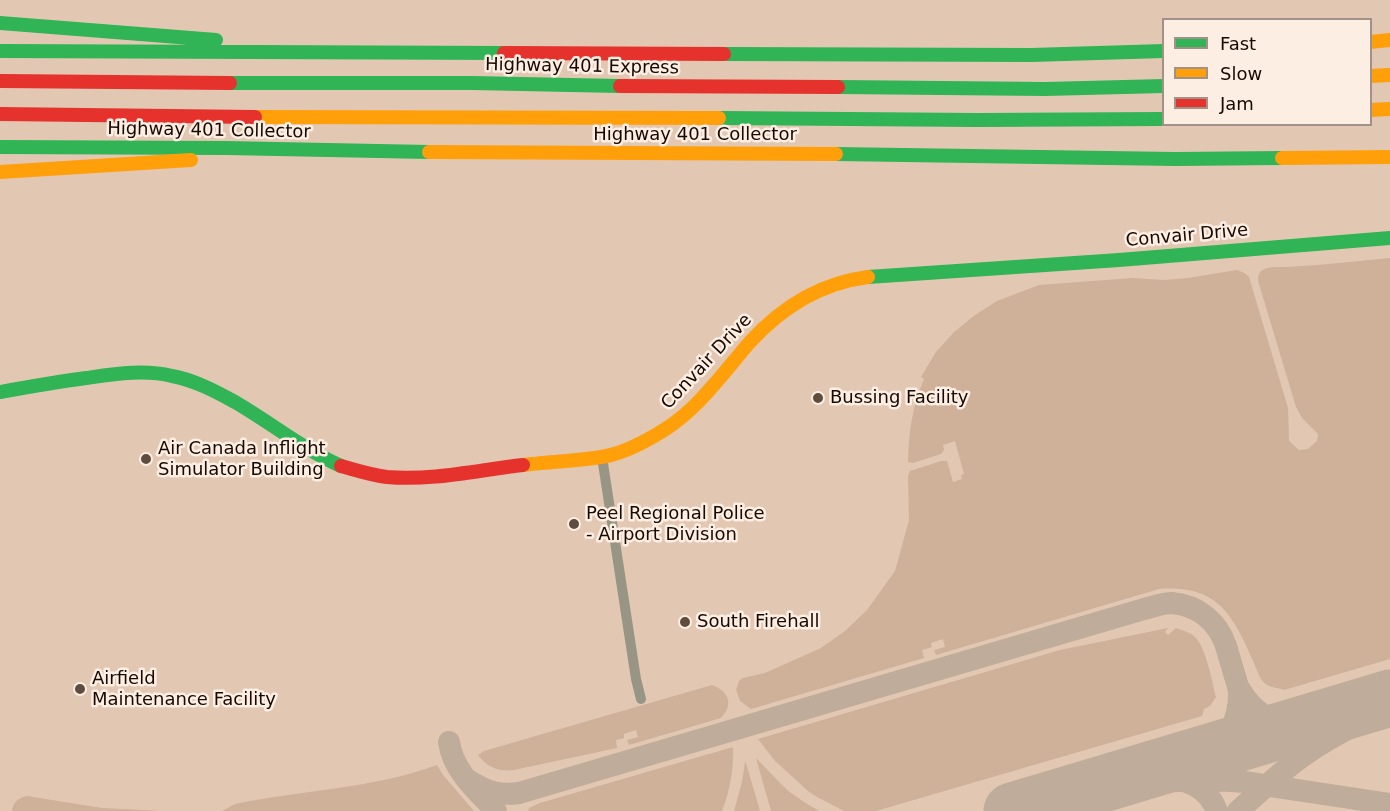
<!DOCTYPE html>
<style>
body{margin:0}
#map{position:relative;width:1390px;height:811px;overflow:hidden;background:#e2c8b3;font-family:"DejaVu Sans",sans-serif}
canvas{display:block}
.legend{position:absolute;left:1162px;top:18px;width:210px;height:108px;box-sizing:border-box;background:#fdeee3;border:2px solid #a19288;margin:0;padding:8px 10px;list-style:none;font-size:18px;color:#180900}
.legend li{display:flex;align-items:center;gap:12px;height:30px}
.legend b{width:30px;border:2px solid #a19288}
</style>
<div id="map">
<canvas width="1390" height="811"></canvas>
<ul class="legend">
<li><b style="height:8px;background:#30b455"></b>Fast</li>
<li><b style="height:8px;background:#ff9f0a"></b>Slow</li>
<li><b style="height:8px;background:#e5322d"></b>Jam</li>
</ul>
</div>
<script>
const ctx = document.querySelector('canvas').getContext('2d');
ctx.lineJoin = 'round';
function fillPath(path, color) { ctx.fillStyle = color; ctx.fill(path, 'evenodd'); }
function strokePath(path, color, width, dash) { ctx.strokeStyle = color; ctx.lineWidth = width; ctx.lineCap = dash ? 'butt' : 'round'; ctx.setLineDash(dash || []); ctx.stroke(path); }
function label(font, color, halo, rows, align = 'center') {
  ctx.font = font + ' "DejaVu Sans",sans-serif'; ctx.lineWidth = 5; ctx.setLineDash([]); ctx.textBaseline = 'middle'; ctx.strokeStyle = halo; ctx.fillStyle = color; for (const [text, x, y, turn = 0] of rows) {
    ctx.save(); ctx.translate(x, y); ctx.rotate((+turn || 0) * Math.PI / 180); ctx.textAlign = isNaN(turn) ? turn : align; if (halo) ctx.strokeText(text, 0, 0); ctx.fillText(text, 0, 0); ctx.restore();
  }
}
fillPath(new Path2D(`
 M1390 258V659L1284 690C1279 688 1272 688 1267 685 1259 680 1257 669 1253 661 1232 613 1217 585 1159 589L936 655 934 650 945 647 943 639 931 643 932 647 922 650 924 658 751 709 740 701 736 690 739 681 743 678 765 673 821 648 845 631 867 610 895 571 909 520 908 476 910 471 941 461H947L953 482 962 479 961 475 964 474 955 441 943 445 944 450 941 454 913 463 908 462C909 431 912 408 924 379L921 377 936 352 954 332 975 315 997 301 1039 285 1133 278 1163 280 1188 278 1237 270C1242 272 1246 273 1249 277L1288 408 1289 441 1299 450 1308 449 1317 441 1318 434 1302 418 1296 407 1259 284C1258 280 1257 275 1261 271 1266 266 1280 267 1288 267 1322 265 1356 261 1390 258Z
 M1168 628 1165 632 1168 635 1176 628C1181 630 1189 632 1194 636 1206 646 1212 682 1216 697L1210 706 1204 709 1202 716 876 811H844L817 797 808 791 775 761 758 739 1060 650Z
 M712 685C729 691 734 705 721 718L629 745 627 740 638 737 636 730 624 734V738L616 740 617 748 514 770C498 772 487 767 478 755L484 751Z
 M733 747C734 768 730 791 722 811H528L529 808 540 803Z
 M756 758 787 790 804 802 819 811H771Z
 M745 762 746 763 760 811H734L742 782Z
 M437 765 443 775 474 811H222L235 804C302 790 372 789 437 765Z
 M27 796 102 808 162 811H12C13 802 18 798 27 796Z`), '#cfb098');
strokePath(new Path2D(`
 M449 742C453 771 477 791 496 811
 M1124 775 1201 753C1230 740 1240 720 1239 688 1252 711 1273 727 1300 723 1311 721 1322 717 1332 714 1349 709 1365 704 1382 699
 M468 780C485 791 499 796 519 793L1144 609C1153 607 1163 603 1172 603 1198 605 1218 622 1226 646L1258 754
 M1184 781C1200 786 1211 795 1217 811
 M1090 788C1141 784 1193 777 1244 782L1390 804
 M1238 811C1255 796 1272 780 1291 765 1320 742 1353 725 1387 710`), '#c0ac9a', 22);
strokePath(new Path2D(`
 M1012 811 1390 698`), '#c0ac9a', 57);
strokePath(new Path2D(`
 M602 457 636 679 641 699`), '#999584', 10);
strokePath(new Path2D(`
 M0 23 216 40
 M0 51 504 53
 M724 54 1031 55 1164 51
 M230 83H472L620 86
 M838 87 1045 89 1164 86
 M719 118 977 120 1164 119
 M0 147 226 148 429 152
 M836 154 1175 159 1282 158
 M868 277 1119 260 1390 238
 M0 392C28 387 57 382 86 378 114 374 144 369 172 376 194 380 215 391 235 402 271 423 303 449 341 466`), '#30b455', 14);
strokePath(new Path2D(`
 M1370 42 1390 40
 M1370 76 1390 75
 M1370 110 1390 109
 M255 117 719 118
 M429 152 836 154
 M1282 158 1390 157
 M0 172 191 160
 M523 465C549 462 575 461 601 457 622 454 645 442 664 430 699 408 723 373 750 342 782 307 820 283 868 277`), '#ff9f0a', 14);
strokePath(new Path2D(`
 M504 53 724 54
 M0 81 230 83
 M620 86 838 87
 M0 114 255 117
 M341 466C356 470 371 475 387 477 432 481 478 470 523 465`), '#e5322d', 14);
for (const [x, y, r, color] of [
 [818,398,6,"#5f4c3f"],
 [146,459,6,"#5f4c3f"],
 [574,524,6,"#5f4c3f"],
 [685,622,6,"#5f4c3f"],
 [80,689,6,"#5f4c3f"]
]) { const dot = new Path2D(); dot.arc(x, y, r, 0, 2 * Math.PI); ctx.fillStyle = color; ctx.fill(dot); strokePath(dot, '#fdeee3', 2); }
label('18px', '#180900', '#fdeee3', [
 ["Highway 401 Express",582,67,1],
 ["Highway 401 Collector",209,131,1],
 ["Highway 401 Collector",695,135],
 ["Convair Drive",1187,236,-5],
 ["Convair Drive",707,362,-47]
]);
label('18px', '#180900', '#fdeee3', [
 ["Bussing Facility",830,398],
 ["Air Canada Inflight",158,449],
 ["Simulator Building",158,470],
 ["Peel Regional Police",586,514],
 ["- Airport Division",586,535],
 ["South Firehall",697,622],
 ["Airfield",92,679],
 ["Maintenance Facility",92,700]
], 'left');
</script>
